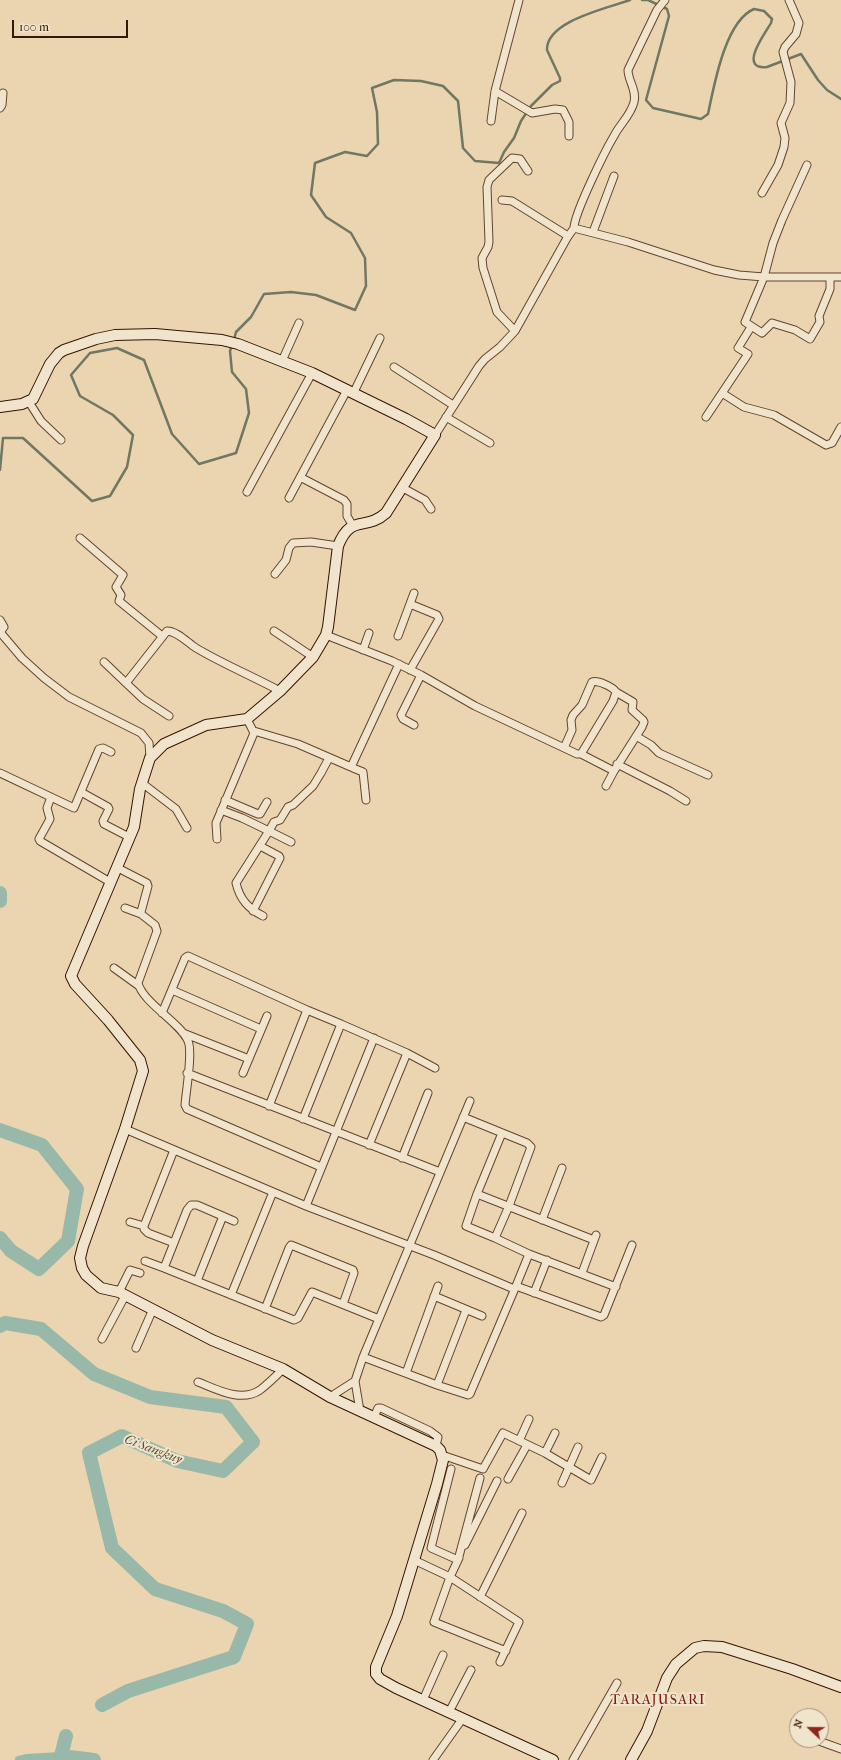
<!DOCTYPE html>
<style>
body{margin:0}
#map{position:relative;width:841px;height:1760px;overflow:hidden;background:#ead5b0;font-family:"IM FELL French Canon",serif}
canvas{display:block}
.north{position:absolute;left:789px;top:1708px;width:40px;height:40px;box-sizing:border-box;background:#f1e4cc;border:1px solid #a5917a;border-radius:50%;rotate:292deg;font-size:11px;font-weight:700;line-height:16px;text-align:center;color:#341500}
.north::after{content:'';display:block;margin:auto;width:14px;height:18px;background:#8f2418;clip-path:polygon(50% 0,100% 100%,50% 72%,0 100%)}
.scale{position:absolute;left:12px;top:20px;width:116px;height:18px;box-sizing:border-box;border:2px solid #341500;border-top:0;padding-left:5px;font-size:12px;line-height:14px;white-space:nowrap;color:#341500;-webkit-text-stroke:3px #f1e4cc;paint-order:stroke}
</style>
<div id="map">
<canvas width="841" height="1760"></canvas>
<div class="north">N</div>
<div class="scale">100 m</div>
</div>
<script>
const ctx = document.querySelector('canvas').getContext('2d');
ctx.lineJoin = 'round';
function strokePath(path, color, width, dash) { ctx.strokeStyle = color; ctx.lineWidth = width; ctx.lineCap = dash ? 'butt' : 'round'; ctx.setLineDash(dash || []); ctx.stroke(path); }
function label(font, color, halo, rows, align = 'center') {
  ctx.font = font + ' "IM FELL French Canon",serif'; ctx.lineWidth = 4; ctx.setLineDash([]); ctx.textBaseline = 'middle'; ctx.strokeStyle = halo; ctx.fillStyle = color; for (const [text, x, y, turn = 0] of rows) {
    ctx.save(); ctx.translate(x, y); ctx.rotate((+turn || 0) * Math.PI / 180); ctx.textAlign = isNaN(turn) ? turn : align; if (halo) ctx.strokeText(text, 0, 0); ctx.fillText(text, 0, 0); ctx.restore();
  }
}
strokePath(new Path2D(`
 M642 0H648L667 9 669 16 646 100 653 108 701 119 708 114C714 86 725 21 754 9L764 11 772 19 771 23C766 32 737 70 767 67L801 54 818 80 827 90 841 99
 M234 340 236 332 251 317 264 294 291 292 316 295 355 310 366 286 365 258 351 233 326 217 311 195 315 163 345 152 367 156 378 144 377 112 372 88 394 80 421 81 443 86 458 101 463 148 475 161 499 163 504 152 514 138 521 121 531 106 552 85 560 81V78L547 50C546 21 608 8 630 0
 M0 470 3 438H23L92 501 110 496 127 467 133 435 113 415 80 396 71 375 90 353 117 348 144 360 172 434 199 464 236 453 249 413 246 389 232 372 230 351 232 345`), '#707765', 2.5);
strokePath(new Path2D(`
 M19 1760 27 1758 61 1756`), '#98b9a9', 8);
strokePath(new Path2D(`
 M0 893V901
 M0 1130 42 1145 77 1189 68 1241 39 1269 11 1251 0 1238
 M0 1326 5 1323 41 1329 94 1374 150 1397 226 1407 253 1442 223 1471 177 1461 122 1436 89 1453 112 1548 155 1589 223 1611 247 1624 234 1657 128 1691 102 1705
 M66 1736 61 1756 94 1760`), '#98b9a9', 14);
const street = new Path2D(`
 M495 91 532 113 555 109 563 110 569 122V136
 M0 108 2 105 3 93
 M491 121 495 91 519 0
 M807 165 782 220 773 243 764 277 745 322 762 333 772 323 795 330 810 339 820 322 819 316 830 289V277
 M762 193 778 165 784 147 785 138 781 123 790 103 791 82 783 52 785 47 796 34 799 23 789 0
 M502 200 512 201 568 236
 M574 228C574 214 605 151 614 136 620 124 631 115 634 102 637 90 628 81 628 70L657 10 665 0
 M593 232 614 176
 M515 331 497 312 483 268 482 258 488 247 489 242 487 187 489 180 512 158 520 159 528 171
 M282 361 299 323
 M394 367 453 405
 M354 392 380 338
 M722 393 744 407 774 415 826 445 832 443 841 427
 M29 402 41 421 61 440
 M446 417 490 443
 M706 417 748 354 738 348 751 327
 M435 435 479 366 485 359 500 347 515 331 567 238 574 228 628 242 714 270 739 275 764 277H841
 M300 477 344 500 347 504V516L353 526
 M403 488 425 500 431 509
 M247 492 312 373
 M289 498 347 390
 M80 538 123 575 116 587 121 595 119 601 162 636
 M275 574 286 560 289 548 293 543 311 542 338 546
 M0 620 4 627 0 632
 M274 631 313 657
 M0 632 22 658 44 678 69 697 141 733 149 743 150 758
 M326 635 392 661 421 675 475 706 577 754H581L613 701 616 692C613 687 598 680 592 682L582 705 573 715 571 720 572 730 564 748
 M398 636 414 593
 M363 650 369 633
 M104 662 126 683
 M410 670 439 619 437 615 410 604
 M169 716 143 699 126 683 167 631C177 631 188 643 196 648 223 664 252 676 280 691
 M414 725 403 719 401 715 421 675
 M254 731 298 744 351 767
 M636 736 651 745 659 753 708 775
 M581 754 614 771 642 727 644 722 643 720 632 710 633 702 616 692
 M617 764 670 791 686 801
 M0 773 74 808 99 749 103 748 111 752
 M142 783 176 809 187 828
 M606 786 614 771
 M81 792 108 807 109 809 103 821 104 824 129 837
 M51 797 47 808 50 819 39 839 40 841 110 882
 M225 800 258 814H260L267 802
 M366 800 363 772 353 768 352 765 399 664
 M221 810 242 818 269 831 236 883C240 900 249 909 263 916
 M217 839 216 823 254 733 247 719
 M291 842 269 831 274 822 280 820 288 807 293 805 313 786 321 773 329 758
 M116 867 147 883 148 886 141 912V914L155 925 157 931 138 983C143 1003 180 1022 188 1041 193 1052 186 1091 185 1105L187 1109 321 1167
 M125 908 141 914
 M253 911 280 858 279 856 260 846
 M114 968 139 986
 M172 990 261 1029
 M162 1013 185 958 188 956 307 1010
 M341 1024 407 1053 435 1068
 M183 1033 249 1059
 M187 1073 440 1172
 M243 1073 267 1016
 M269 1106 307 1010 341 1024 303 1119
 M463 1117 527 1143 531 1147 509 1206 495 1238 529 1254 616 1287
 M125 1129 306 1206 434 1255 514 1289
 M369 1145 407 1053
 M174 1150 144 1226V1229L148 1233 174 1243
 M402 1158 428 1093
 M477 1194 502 1133
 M306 1206 374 1038
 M542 1220 562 1168
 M234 1221 197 1205H191L187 1210 164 1268 294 1320 298 1318 312 1292 379 1319
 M130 1222 144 1226
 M495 1238 466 1226 477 1194 594 1240
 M145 1261 164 1268
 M582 1273 596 1235
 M197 1281 223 1216
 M516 1286 529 1254
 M119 1292 130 1270 140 1273
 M534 1293 547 1260
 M231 1295 273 1192
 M434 1296 482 1316
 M265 1309 289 1248 291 1245 353 1270 354 1273 343 1304
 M102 1339 125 1296
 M136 1348 153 1309
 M363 1357 437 1385 468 1395 470 1394 516 1286 601 1317 604 1315 632 1245
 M406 1373 438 1286
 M198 1382C216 1389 241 1403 260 1390 268 1384 276 1376 283 1369
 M437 1385 466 1310
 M330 1397 355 1381
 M360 1411 355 1381 363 1357 470 1101
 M374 1417 378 1408H381L430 1431 438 1437 436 1446
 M519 1441 529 1419
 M545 1453 555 1433
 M442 1455 483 1469 503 1433 545 1453 591 1480 602 1457
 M451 1469 431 1548 458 1560 459 1558
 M480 1478 458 1560 450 1577 434 1622 506 1651
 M508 1479 527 1445
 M562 1483 578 1447
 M465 1545 497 1481
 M414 1560 450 1577 519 1622 500 1662
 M480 1597 522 1513
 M423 1700 443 1655
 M449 1712 471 1670
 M819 1741 841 1749
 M433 1760 463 1718
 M573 1760 617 1683`);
const secondary = new Path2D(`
 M0 407 22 404 33 399 50 364 59 353 64 350 96 339 115 335 155 334 222 340 238 344 312 373 406 419 435 435 386 513C365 532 351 513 338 546L328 627 326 635 313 657 280 691 247 719 206 725 164 744 150 758 140 789 134 827 71 976 75 984 108 1020 140 1060 143 1071 125 1129 83 1246 80 1258 82 1268 86 1275 101 1288 119 1292 212 1340 283 1369 330 1397 436 1446 440 1450 443 1460 437 1484 397 1616 376 1667V1674L380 1679 396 1688 553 1760
 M631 1760 647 1731 667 1678 676 1664 695 1648 704 1646 722 1647 792 1669 841 1687`);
strokePath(street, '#62452c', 9);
strokePath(secondary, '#341500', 12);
strokePath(street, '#f1e4cc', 7);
strokePath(secondary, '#f1e4cc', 10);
label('italic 13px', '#574e3b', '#f1e4cc', [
 ["Ci Sangkuy",153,1450,21]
]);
ctx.letterSpacing = '1px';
label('14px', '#7a1f14', '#f1e4cc', [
 ["TARAJUSARI",658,1701]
]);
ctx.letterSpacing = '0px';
</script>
